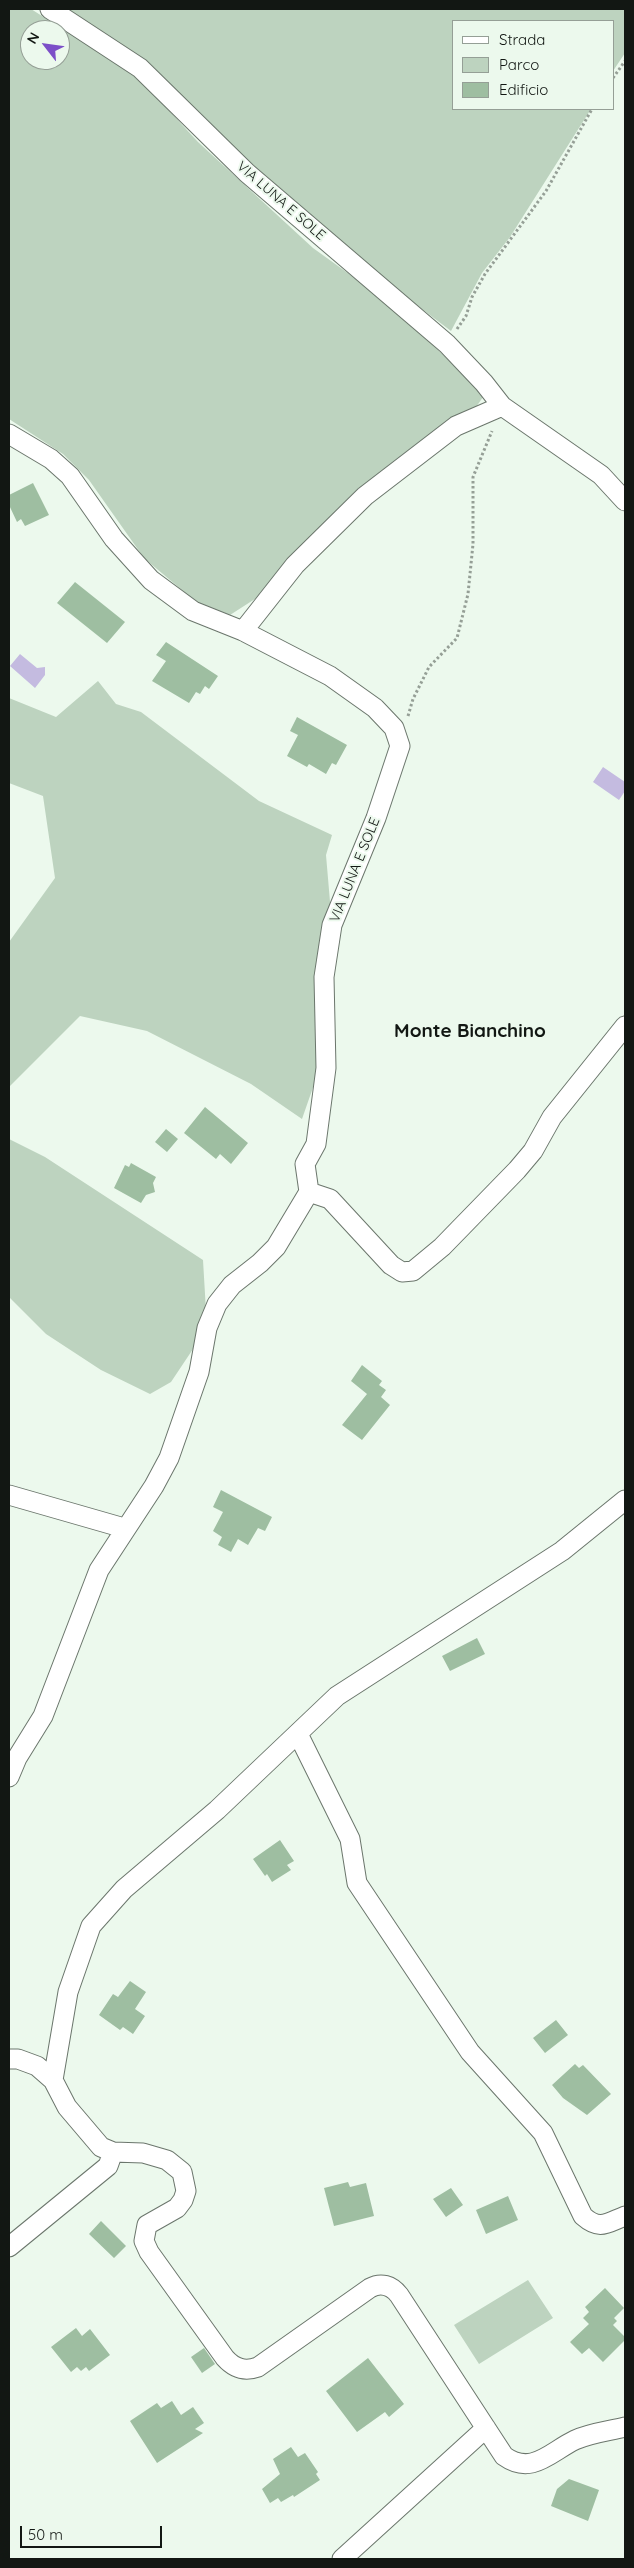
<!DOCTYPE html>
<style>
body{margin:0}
#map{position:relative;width:634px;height:2568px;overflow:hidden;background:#ecf9ed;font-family:Quicksand,sans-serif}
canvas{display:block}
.frame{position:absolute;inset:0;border:10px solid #121713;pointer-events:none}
.legend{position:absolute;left:452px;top:20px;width:162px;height:90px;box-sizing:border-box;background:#ecf9ed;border:1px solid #959f96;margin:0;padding:6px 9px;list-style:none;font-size:15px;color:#121713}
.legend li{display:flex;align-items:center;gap:10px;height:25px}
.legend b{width:25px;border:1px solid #959f96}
.north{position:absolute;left:20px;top:20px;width:50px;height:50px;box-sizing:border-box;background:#ecf9ed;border:1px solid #959f96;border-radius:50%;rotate:300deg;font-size:14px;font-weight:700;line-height:20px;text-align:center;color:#121713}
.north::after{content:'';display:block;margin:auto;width:18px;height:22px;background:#7c4fc8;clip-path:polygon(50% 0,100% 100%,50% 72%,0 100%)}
.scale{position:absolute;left:20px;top:2526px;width:142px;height:22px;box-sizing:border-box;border:2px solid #121713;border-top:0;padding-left:6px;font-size:15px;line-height:18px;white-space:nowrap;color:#121713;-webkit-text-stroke:4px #ecf9ed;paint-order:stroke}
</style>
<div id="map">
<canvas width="634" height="2568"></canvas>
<div class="frame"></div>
<ul class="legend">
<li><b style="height:6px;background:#fff"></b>Strada</li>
<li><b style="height:14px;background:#bdd3bf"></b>Parco</li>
<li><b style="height:14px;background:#9ebea1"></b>Edificio</li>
</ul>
<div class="north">N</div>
<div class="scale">50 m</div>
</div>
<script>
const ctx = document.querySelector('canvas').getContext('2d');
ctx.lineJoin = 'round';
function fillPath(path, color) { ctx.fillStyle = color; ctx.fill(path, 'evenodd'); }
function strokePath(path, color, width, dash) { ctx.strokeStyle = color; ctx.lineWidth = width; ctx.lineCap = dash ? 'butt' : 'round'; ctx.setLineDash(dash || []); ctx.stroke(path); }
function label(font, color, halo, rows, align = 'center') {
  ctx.font = font + ' Quicksand,sans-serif'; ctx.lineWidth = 4; ctx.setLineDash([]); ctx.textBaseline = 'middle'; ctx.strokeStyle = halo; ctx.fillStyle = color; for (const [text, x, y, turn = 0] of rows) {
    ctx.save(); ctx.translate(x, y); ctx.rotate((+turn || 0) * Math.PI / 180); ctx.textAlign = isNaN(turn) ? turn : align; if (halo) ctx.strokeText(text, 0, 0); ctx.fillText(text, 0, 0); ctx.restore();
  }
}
fillPath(new Path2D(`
 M9 9H31L138 77 198 142 313 248 395 307 454 366 476 384 483 397 474 410 438 429 351 496 285 563 258 597 230 615 196 602 144 558 89 480 63 454 9 419ZM30 30H60V60H30Z
 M62 9H625V53L613 71V21H453V109H591L510 237 482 273 451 331 373 272Z
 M98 681 116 704 141 712 259 801 332 835 326 855 332 925 326 1050 302 1119 251 1084 147 1031 80 1016 9 1087V942L55 878 43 796 9 783V698L56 717Z
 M9 1139 45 1157 203 1260 207 1328 171 1382 150 1394 101 1370 46 1334 9 1297Z
 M528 2280 553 2318 479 2364 454 2325Z`), '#bdd3bf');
fillPath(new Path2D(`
 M20 654 37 668 45 667V675L35 688 10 666Z
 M603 767 625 782V791L619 800 593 782Z`), '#c4bbe0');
fillPath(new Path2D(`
 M33 483 49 515 25 526 21 519 17 522 9 505V495Z
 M75 582 125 622 107 643 57 603Z
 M166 642 218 676 209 689 205 686 200 694 196 692 189 703 152 681 166 661 156 655Z
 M297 717 347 745 336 765 332 763 326 774 309 764 307 767 287 756 298 735 290 731Z
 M205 1107 248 1143 231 1164 220 1154 216 1159 184 1133Z
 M166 1129 178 1139 167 1152 155 1142Z
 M131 1163 156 1177 153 1183 155 1192 146 1195 141 1203 114 1188 125 1165 129 1167Z
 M362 1365 382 1381 379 1385 386 1390 381 1397 390 1405 362 1440 342 1425 367 1394 351 1381Z
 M221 1490 272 1517 265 1531 258 1528 248 1545 238 1539 231 1552 218 1545 222 1537 213 1531 223 1512 213 1507Z
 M477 1638 485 1654 450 1671 442 1656Z
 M280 1840 294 1861 287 1865 291 1870 272 1882 267 1874 265 1876 253 1859Z
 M130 1981 146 1992 135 2009 145 2016 133 2034 123 2027 120 2030 99 2015 113 1994 118 1997Z
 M556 2020 568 2035 545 2053 533 2038Z
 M575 2064 579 2068 583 2065 611 2094 587 2115 563 2098 552 2085Z
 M348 2182 350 2187 366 2183 374 2216 334 2226 324 2188Z
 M451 2188 463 2205 446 2217 433 2199Z
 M508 2196 518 2220 486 2234 476 2210Z
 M101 2221 126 2246 114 2258 89 2234Z
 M605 2288 624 2308 614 2318 617 2321 613 2325 625 2337V2340L603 2362 589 2348 582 2354 570 2342 589 2324 583 2318 589 2312 585 2307Z
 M76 2328 82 2336 90 2329 110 2355 89 2371 86 2367 81 2371 77 2367 71 2372 51 2347Z
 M204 2348 215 2364 202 2373 191 2357Z
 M368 2358 404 2404 389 2417 385 2412 357 2432 326 2391Z
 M172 2401 181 2415 193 2407 204 2423 195 2429 203 2433 157 2463 130 2421 157 2403 161 2408Z
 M291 2447 298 2457 305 2453 318 2472 316 2474 320 2480 294 2497 293 2495 281 2502 278 2498 270 2503 262 2489 280 2474 273 2459Z
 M569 2479 599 2490 588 2521 551 2506 557 2489Z`), '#9ebea1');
const minor = new Path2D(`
 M50 9 140 68 247 173 447 344 484 383 502 406 601 475 625 501
 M9 434 51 459 70 476 114 539 151 580 193 611 243 631 330 676 375 708 394 728 400 746 376 818 332 925 324 977 326 1068 316 1144 305 1164 309 1192
 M243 631 295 565 365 496 456 426 502 406
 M9 1495 124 1528
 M298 1734 350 1839 357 1883 470 2052 543 2133 583 2216C600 2231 607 2223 625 2216
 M9 1777 17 1758 43 1716 99 1570 154 1486 169 1458 199 1372 207 1328 217 1304 232 1285 260 1263 276 1247 309 1192 330 1199 391 1265 402 1272 413 1271 442 1247 517 1170 533 1151 552 1117 625 1026
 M9 2059H18L37 2066 53 2080 67 2107 101 2147 113 2152 143 2153 167 2160 182 2172 186 2191 183 2200 177 2208 147 2225 144 2241 149 2252 225 2358C234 2368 244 2372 258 2367L370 2288C381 2282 391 2285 399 2295L504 2456C532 2476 550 2452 575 2440 590 2433 609 2431 625 2427
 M53 2080 68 1992 91 1926 124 1889 217 1810 337 1696 562 1551 625 1500
 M9 2247 108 2166 113 2152
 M342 2559 486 2428`);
strokePath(minor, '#6b766c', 21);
strokePath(new Path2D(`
 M613 78 625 61
 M457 329 466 316 472 297 485 274 546 191 592 109
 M408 716 413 699 429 667 457 638 468 594 473 544V477L492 431`), '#959f96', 3, [2.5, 2.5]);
strokePath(minor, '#fff', 19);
label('14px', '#121713', '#ecf9ed', [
 ["VIA LUNA E SOLE",281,201,41],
 ["VIA LUNA E SOLE",355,870,-68]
]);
label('bold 19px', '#121713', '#ecf9ed', [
 ["Monte Bianchino",470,1031]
]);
</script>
